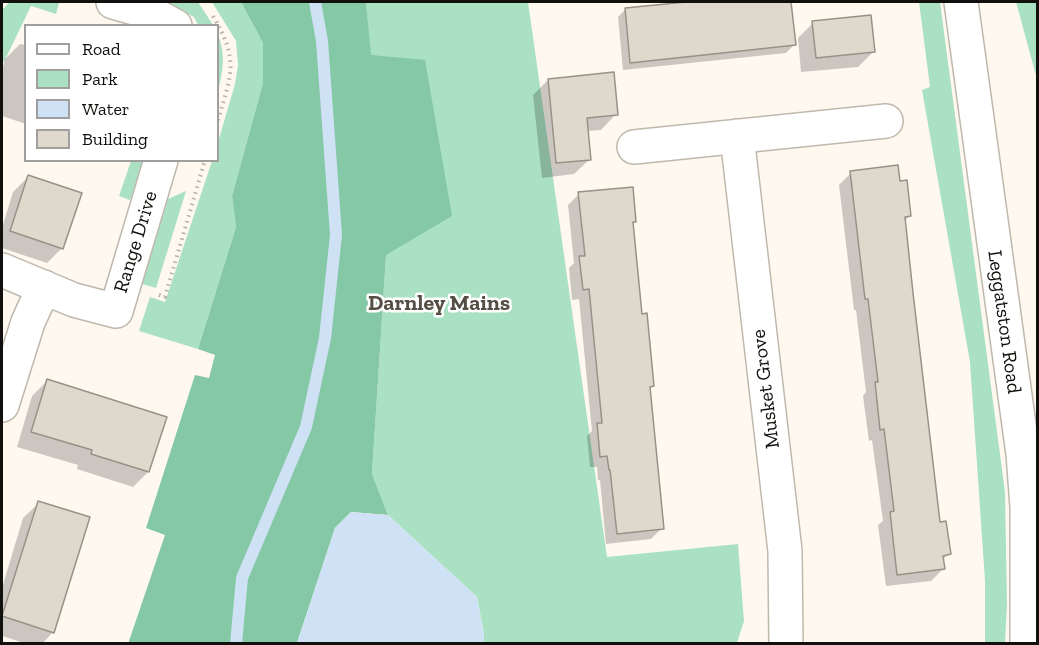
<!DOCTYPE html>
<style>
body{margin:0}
#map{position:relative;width:1039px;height:645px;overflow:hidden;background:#fef8ef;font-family:"Zilla Slab",serif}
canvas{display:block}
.frame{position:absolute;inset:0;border:3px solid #12100c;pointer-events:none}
.legend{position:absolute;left:24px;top:24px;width:195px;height:138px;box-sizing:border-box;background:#fff;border:2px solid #a09f9e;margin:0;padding:8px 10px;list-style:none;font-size:18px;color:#12100c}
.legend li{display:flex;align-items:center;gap:12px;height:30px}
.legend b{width:30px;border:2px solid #a09f9e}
</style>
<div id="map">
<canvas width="1039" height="645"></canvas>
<div class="frame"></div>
<ul class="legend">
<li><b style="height:8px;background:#fff"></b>Road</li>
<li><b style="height:16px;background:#aae1c3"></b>Park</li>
<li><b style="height:16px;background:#cfe1f5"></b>Water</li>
<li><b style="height:16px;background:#dfd8cd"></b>Building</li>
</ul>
</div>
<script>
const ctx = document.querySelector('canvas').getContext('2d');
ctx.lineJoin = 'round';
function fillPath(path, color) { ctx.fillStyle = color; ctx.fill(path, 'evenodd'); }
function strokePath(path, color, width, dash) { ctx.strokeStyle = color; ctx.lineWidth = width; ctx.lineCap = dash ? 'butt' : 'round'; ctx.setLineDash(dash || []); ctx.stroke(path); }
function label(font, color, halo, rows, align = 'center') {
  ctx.font = font + ' "Zilla Slab",serif'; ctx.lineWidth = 5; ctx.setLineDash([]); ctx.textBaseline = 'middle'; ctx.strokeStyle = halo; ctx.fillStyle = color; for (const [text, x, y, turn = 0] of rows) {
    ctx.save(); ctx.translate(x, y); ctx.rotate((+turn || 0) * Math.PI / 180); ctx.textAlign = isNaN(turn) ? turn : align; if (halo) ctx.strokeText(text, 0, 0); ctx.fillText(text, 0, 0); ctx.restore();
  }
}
fillPath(new Path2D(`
 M10 2 59 3 56 14 31 6 4 62 2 61V10Z
 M164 2H198L213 25H198L194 17Z
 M212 2H241L263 43V83L232 196 236 227 198 349 139 331 150 297 165 302 212 161 218 160V142L235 84 238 65 236 41Z
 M366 2H528L607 557 738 544 744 621 737 643H483L484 634 477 597 388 515 372 474 386 255Z
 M919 2H940L1005 492 1007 604 1005 643H985V581L970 362 922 90 930 87Z
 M1016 2H1037V79Z
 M218 35C226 54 223 71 218 91Z
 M131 161H143L130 200 119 196Z
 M186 191 156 288 142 284 168 199Z`), '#aae1c3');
fillPath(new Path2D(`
 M241 2H366L371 55 425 60 452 216 386 255 372 474 388 515 351 512 335 528 297 643 128 644 165 535 146 528 195 375 209 378 215 355 198 349 236 227 232 196 263 83V43Z`), '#85c8a5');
fillPath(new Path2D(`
 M351 512 388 515 477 597 484 634 483 643H297L335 528Z`), '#cfe1f5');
fillPath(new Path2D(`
 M701 2H790L794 45 786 53 623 70 618 17 626 9Z
 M813 23 873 52 858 67 801 72 798 38Z
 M20 44 26 45V124L2 116V71L5 59Z
 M548 80 616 114 601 130 587 131 590 159 574 174 542 178 533 95Z
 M851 173 898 183 910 216 904 221 939 523 949 554 942 560 943 569 931 581 886 586 878 525 883 521 872 440 869 441 863 396 866 392 856 310H854L839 185Z
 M28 177 62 248 47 263 2 248V228L13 192Z
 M579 194 635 221 631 224 641 315 653 386 649 390 662 528 651 539 606 544 600 480H598L597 467H590L587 436 592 431 579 299 572 300 569 268 574 263 568 205Z
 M47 381 148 472 133 487 77 469 78 465 17 447 32 396Z
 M39 503 53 632 42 644H27L2 636V588L23 518Z`), '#0003');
strokePath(new Path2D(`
 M236 644 242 578 306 427 325 338 336 235 322 41 315 2`), '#cfe1f5', 12);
const building = new Path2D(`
 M686 2H791L796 45 630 63 625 8Z
 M871 15 875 52 816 58 812 21Z
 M614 72 618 115 587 118 591 160 556 163 548 79Z
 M898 165 900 181 907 180 911 216 905 217 913 293 940 522 946 521 951 554 943 556 945 569 897 575 890 512 894 511 884 429 880 430 875 382H878L868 299H865L850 171Z
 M28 175 82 193 63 249 10 231Z
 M633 187 636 222H633L642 314 647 313 654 386 650 387 664 529 617 534 610 470H609L607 456 600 457 597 423H602L589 289 583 290 579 256H585L578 192Z
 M47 379 167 417 149 472 91 454 92 450 31 432Z
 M38 501 90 517 54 633 2 616Z`);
fillPath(building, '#dfd8cd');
strokePath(building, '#989187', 1.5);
const minor = new Path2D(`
 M113 2 151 13 175 26
 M961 2 1023 454 1027 507V644
 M737 136 785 551 786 644
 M634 147 886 121
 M2 270 74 300 116 311 161 160
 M2 405 28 322 44 287`);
strokePath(minor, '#bfb8ad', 36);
strokePath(new Path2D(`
 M213 16C239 60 232 73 218 120
 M159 295 165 297 205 160`), '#b5b0a9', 4, [1.5, 4.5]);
strokePath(minor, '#fff', 33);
label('20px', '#12100c', '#fff', [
 ["Range Drive",136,242,-73],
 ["Leggatston Road",1004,322,82],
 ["Musket Grove",766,389,-97]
]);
label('bold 22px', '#544e44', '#fff', [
 ["Darnley Mains",439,304]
]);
</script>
